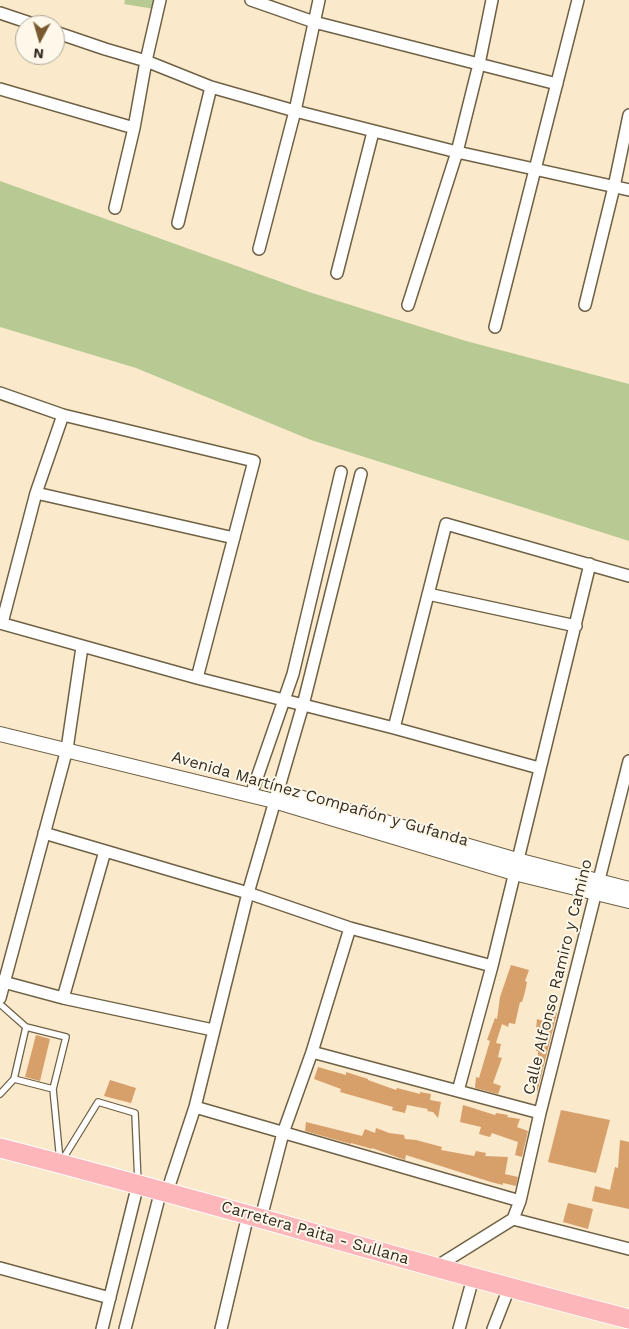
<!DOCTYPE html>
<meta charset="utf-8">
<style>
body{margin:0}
#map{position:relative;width:629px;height:1329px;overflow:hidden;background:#fae9ca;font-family:"Work Sans",sans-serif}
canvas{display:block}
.north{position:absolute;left:15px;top:15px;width:50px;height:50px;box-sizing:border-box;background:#fef8eb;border:1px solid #ada79a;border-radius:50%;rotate:186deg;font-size:14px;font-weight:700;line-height:20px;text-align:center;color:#342d21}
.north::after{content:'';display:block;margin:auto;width:18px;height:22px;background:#7a5930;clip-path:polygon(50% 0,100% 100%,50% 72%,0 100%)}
</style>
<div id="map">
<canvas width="629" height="1329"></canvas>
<div class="north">N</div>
</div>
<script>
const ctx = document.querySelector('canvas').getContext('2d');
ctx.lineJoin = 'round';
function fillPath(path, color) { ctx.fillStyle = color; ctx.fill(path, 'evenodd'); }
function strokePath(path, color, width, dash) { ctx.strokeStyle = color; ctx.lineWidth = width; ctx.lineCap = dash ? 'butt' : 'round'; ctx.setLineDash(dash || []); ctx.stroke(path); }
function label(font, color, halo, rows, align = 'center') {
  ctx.font = font + ' "Work Sans",sans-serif'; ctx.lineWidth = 4; ctx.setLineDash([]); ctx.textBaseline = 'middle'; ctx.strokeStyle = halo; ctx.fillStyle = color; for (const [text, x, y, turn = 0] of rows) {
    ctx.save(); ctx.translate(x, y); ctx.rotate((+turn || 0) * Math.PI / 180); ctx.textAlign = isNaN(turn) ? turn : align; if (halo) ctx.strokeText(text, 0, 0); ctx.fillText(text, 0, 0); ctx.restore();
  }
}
fillPath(new Path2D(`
 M125 0H155L154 9 124 4Z
 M0 181 309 292 466 341 629 384V541L311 440 136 368 0 327Z`), '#b7ca94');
fillPath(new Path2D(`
 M511 965 529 970 525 981 527 982 525 992 522 1002H520L515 1024 509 1023 508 1027 502 1024 496 1043 501 1044 498 1057 502 1058 493 1083 501 1086 498 1094 475 1088 476 1077 479 1078 490 1041 494 1042 487 1040 495 1018 497 1019 500 997Z
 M549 1011 557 1013 537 1093 538 1051H536L540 1034 536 1030 537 1019 547 1022Z
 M36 1035 50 1039 40 1081 25 1077Z
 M318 1067 346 1075V1072L368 1079V1080L396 1090 397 1088 420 1094V1092L431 1094 430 1100 441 1102 438 1118 433 1112 427 1111 428 1109 407 1105 405 1113 392 1110 393 1107 340 1092 341 1089 314 1079Z
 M110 1080 136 1088 131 1103 104 1096Z
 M463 1105 495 1115 496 1113 508 1115 507 1117 520 1119 517 1127 528 1131 522 1157 515 1155 518 1142 492 1133 490 1137 479 1134 481 1127 460 1122Z
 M561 1110 610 1120 596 1173 548 1162Z
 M306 1122 362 1136 365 1129 375 1133 376 1128 389 1133 404 1135 405 1139 416 1140 442 1147 441 1150 474 1156 476 1151 486 1153 485 1156 508 1157 505 1174 518 1177 516 1186 503 1183V1185L491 1182 406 1155 405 1160 372 1148V1149L351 1143V1144L305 1131Z
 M620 1140 629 1142V1209L592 1201 595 1186 610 1190 615 1167 618 1168Z
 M568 1203 593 1209 588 1229 563 1222Z`), '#d79f6a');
const service = new Path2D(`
 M0 1004 26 1027 66 1037 53 1089 60 1161
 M14 1079 53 1089
 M0 1094 14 1079 26 1027
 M61 1162 98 1102 135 1113 138 1183`);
const minor = new Path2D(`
 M251 0 314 22 557 84
 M0 13 36 25
 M55 32 105 49 146 61 211 87 295 111 457 152 629 190
 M0 89 134 128
 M115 208 134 128 146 61 160 0
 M178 223 211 87
 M259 249 295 111 319 0
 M337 273 373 132
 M408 305 457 152 479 64 492 0
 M585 305 614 187 629 115
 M495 327 578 0
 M0 393 63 415 254 461 197 678
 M36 493 234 538
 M428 594 576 626
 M0 623 197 678 394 728 539 768
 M2 623 36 493 63 415
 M394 728 446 524 629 576
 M251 795 293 674 341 472
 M44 833 248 893 350 928 492 966
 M0 981 63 998 213 1030
 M0 998 67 749 82 647
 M63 998 105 851
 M312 1052 540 1113
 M458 1091 492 966 590 564
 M195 1107 520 1201
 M167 1192 195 1107 248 893 303 705 361 474
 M261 1218 283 1133 312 1052 350 928
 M513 1219 629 1249
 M436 1267 513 1219 520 1201 540 1113 629 761
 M0 1268 110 1298
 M102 1329 138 1184
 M125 1329 161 1190
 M221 1329 248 1215
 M459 1329 473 1278
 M493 1329 509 1288`);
const tertiary = new Path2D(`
 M0 734 274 801 514 873 629 901
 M278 791 517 860 629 889`);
const primary = new Path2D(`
 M0 1148C211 1202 418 1265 629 1319`);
strokePath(service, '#6f6145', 8);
strokePath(minor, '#6f6145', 14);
strokePath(tertiary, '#6f6145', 16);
strokePath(primary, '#fff', 21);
strokePath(service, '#fff', 5.5);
strokePath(minor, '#fff', 11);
strokePath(tertiary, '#fff', 14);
strokePath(primary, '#fdb6b9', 19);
label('16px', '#342d21', '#fef8eb', [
 ["Avenida Martínez Compañón y Gufanda",320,799,16],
 ["Calle Alfonso Ramiro y Camino",558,977,-76],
 ["Carretera Paita - Sullana",315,1233,16]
]);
</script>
